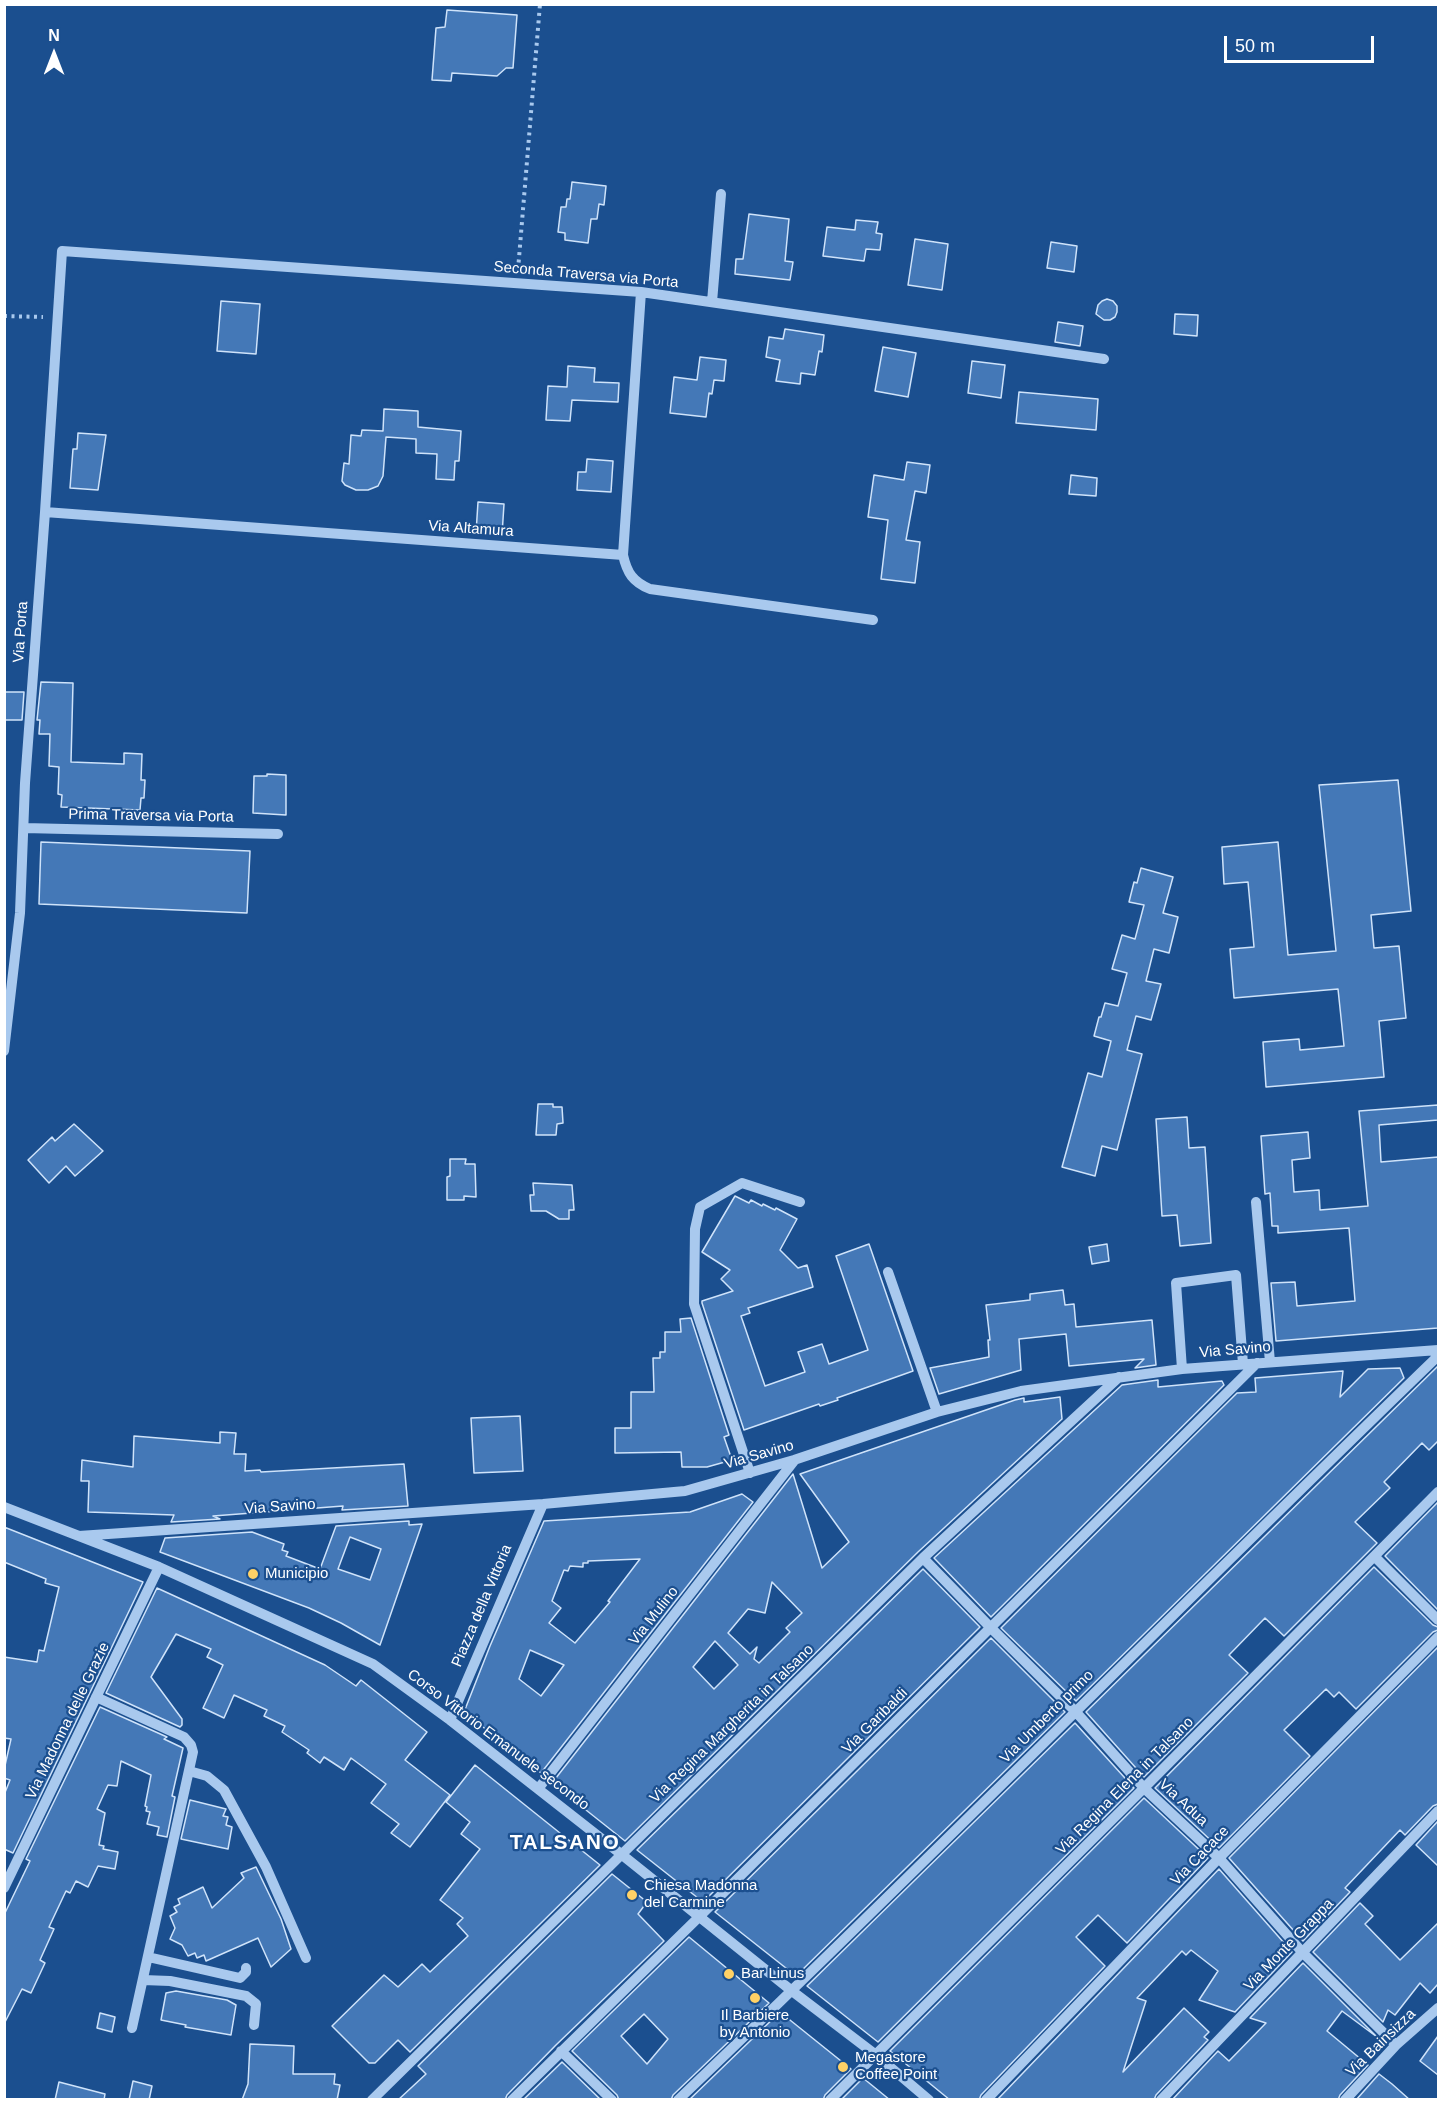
<!DOCTYPE html>
<style>
body{margin:0}
#map{position:relative;width:1443px;height:2104px;overflow:hidden;background:#1b4f8f;font-family:Arial,sans-serif}
canvas{display:block}
.frame{position:absolute;inset:0;border:6px solid #fff;pointer-events:none}
.north{position:absolute;left:24px;top:24px;width:60px;height:60px;-webkit-text-stroke:4px #1b4f8f;paint-order:stroke;rotate:0deg;font-size:16px;font-weight:700;line-height:24px;text-align:center;color:#fff}
.north::after{content:'';display:block;margin:auto;width:21px;height:27px;background:#fff;clip-path:polygon(50% 0,100% 100%,50% 72%,0 100%)}
.scale{position:absolute;left:1224px;top:36px;width:150px;height:27px;box-sizing:border-box;border:3px solid #fff;border-top:0;padding-left:8px;font-size:18px;line-height:21px;white-space:nowrap;color:#fff;-webkit-text-stroke:4px #1b4f8f;paint-order:stroke}
</style>
<div id="map">
<canvas width="1443" height="2104"></canvas>
<div class="frame"></div>
<div class="north">N</div>
<div class="scale">50 m</div>
</div>
<script>
const ctx = document.querySelector('canvas').getContext('2d');
ctx.lineJoin = 'round';
function fillPath(path, color) { ctx.fillStyle = color; ctx.fill(path, 'evenodd'); }
function strokePath(path, color, width, dash) { ctx.strokeStyle = color; ctx.lineWidth = width; ctx.lineCap = dash ? 'butt' : 'round'; ctx.setLineDash(dash || []); ctx.stroke(path); }
function label(font, color, halo, rows, align = 'center') {
  ctx.font = font + ' Arial,sans-serif'; ctx.lineWidth = 4.5; ctx.setLineDash([]); ctx.textBaseline = 'middle'; ctx.strokeStyle = halo; ctx.fillStyle = color; for (const [text, x, y, turn = 0] of rows) {
    ctx.save(); ctx.translate(x, y); ctx.rotate((+turn || 0) * Math.PI / 180); ctx.textAlign = isNaN(turn) ? turn : align; if (halo) ctx.strokeText(text, 0, 0); ctx.fillText(text, 0, 0); ctx.restore();
  }
}
const building = new Path2D(`
 M447 10 517 15 513 68H506L497 76 452 73 451 81 432 80 436 28 445 27Z
 M572 182 606 186 604 205 599 204 597 219H591L588 243 565 240V233L558 232 561 207H566L567 199H570Z
 M749 214 789 219 785 261 793 262 790 280 735 274 736 259H743Z
 M856 220 878 222 876 233 882 234 880 250 866 249 864 261 823 256 827 227 855 230Z
 M915 239 948 244 942 290 908 285Z
 M1051 242 1077 246 1074 272 1047 268Z
 M1107 299 1113 301 1117 306V312L1115 317 1110 320H1104L1096 314 1098 305 1102 301Z
 M221 301 260 304 256 354 217 351Z
 M1175 314 1198 315 1197 336 1174 334Z
 M1058 322 1083 326 1080 346 1055 342Z
 M785 329 824 335 822 352 819 351 815 375 801 373 800 384 776 381 780 360 766 357 769 337 783 339Z
 M883 347 916 353 908 397 875 391Z
 M700 357 726 360 724 381 714 380 712 394 709 393 706 417 670 413 674 377 697 380Z
 M972 361 1005 365 1001 398 968 393Z
 M568 366 595 368 594 382 619 383 618 402 572 400 570 421 546 420 548 386 567 387Z
 M1019 392 1098 399 1096 430 1016 423Z
 M384 409 418 411V427L461 431 459 461H455L454 480 436 479 437 454 416 453V439L386 437 383 476 378 486 368 490H356L345 485 342 481 344 463 349 464 351 435 361 436 362 430 383 431Z
 M78 433 106 435 98 490 70 488 73 449H77Z
 M587 459 613 461 611 492 577 490 578 472H586Z
 M907 462 930 465 926 493 915 491 906 540 920 542 915 583 881 579 888 520 868 517 874 475 904 480Z
 M1071 475 1097 478 1096 496 1069 494Z
 M478 502 504 504 502 535 476 533Z
 M41 682 73 683 71 762 124 764V753L142 754 141 780H145L144 798H141L140 810 61 807 62 795 58 794 59 767 49 766 50 734H39L40 720H37Z
 M4 692H24L22 720H4Z
 M267 774 286 775V815L253 813 254 776H267Z
 M1398 780 1411 911 1371 915 1374 948 1399 946 1406 1018 1379 1021 1384 1077 1266 1087 1263 1042 1299 1039 1300 1050 1344 1046 1338 989 1234 998 1230 949 1254 947 1248 882 1224 884 1222 847 1278 842 1288 955 1336 951 1319 785Z
 M41 842 250 851 247 913 39 904Z
 M1141 868 1173 877 1163 913 1178 917 1169 953 1154 949 1146 981 1161 984 1151 1020 1136 1016 1127 1050 1142 1054 1117 1150 1102 1146 1095 1176 1062 1167 1088 1073 1102 1077 1111 1041 1094 1036 1099 1017H1101L1105 1003 1118 1006 1127 973 1112 969 1122 935 1135 939 1144 905 1129 902 1134 882 1137 883Z
 M538 1104H553V1107H562L563 1123 557 1124 556 1135H536Z
 M1438 1105V1120L1379 1125 1381 1162 1438 1157V1328L1276 1341 1271 1283 1295 1282 1297 1306 1355 1301 1349 1228 1278 1233V1226H1272L1270 1193 1265 1194 1261 1136 1308 1132 1310 1158 1292 1160 1294 1192 1319 1190 1320 1210 1368 1206 1359 1111Z
 M1187 1117 1189 1148 1205 1147 1211 1243 1180 1246 1177 1215 1162 1216 1156 1119Z
 M74 1124 103 1151 75 1176 66 1166 49 1183 28 1160 52 1137 55 1141Z
 M450 1159H466L465 1164H475L476 1197 464 1196V1200H447V1177L450 1176Z
 M533 1183 572 1185 574 1210H569V1219H559L546 1211H531L530 1195H534Z
 M735 1196 749 1203 751 1200 762 1206 763 1204 775 1210 776 1208 797 1219 780 1250 798 1268 807 1265 813 1287 748 1308 750 1313 741 1316 765 1386 805 1372 798 1352 822 1344 829 1364 868 1350 836 1256 869 1244 913 1371 837 1398 838 1400 820 1406 819 1404 744 1430 702 1303V1301L733 1291 721 1279 730 1270 702 1252Z
 M1107 1244 1109 1261 1092 1264 1089 1247Z
 M1063 1290 1065 1305 1074 1304 1076 1327 1152 1320 1156 1365 1135 1368 1144 1359 1069 1366 1066 1334 1019 1339 1021 1370 939 1394 930 1368 989 1357 988 1340H990L986 1305 1030 1300V1294Z
 M691 1318 729 1435 724 1437 732 1460 707 1467H682L681 1452 615 1453V1428H631V1392H654L653 1358H660V1352H665V1332H681L680 1319Z
 M1438 1366V1441L1429 1450 1422 1443 1384 1482 1390 1488 1355 1522 1377 1543 1284 1636 1265 1618 1229 1655 1248 1673 1144 1777 1086 1712Z
 M1400 1368 1404 1378 1076 1701 1001 1628 1237 1393 1256 1392 1255 1378 1343 1371 1340 1397 1368 1369Z
 M1158 1380V1387L1222 1381 1224 1385 991 1617 934 1558 1122 1385Z
 M1060 1397 1062 1419 918 1552 625 1841 552 1783 793 1474 822 1568 849 1542 800 1474 1015 1400 1024 1398V1402ZM772 1582 802 1613 786 1628 790 1632 759 1663 754 1659 757 1647 750 1654 728 1633 748 1609 765 1613ZM715 1641 738 1665 714 1689 693 1667Z
 M520 1416 523 1471 474 1473 471 1418Z
 M220 1432 236 1433 234 1454H246L245 1471 260 1470 261 1472 404 1464 408 1506 342 1510 343 1506 213 1516 220 1519 171 1522 174 1515 88 1512 89 1481H81L82 1460 133 1467 134 1436 220 1443Z
 M742 1494 753 1502 541 1773 464 1712 490 1646 544 1521 690 1512ZM640 1559 608 1601 610 1602 575 1643 549 1623 561 1608 552 1601 564 1570 568 1571 570 1566 583 1567V1563H588V1561ZM530 1650 564 1665 541 1696 519 1679Z
 M1438 1502V1610L1385 1556Z
 M409 1521V1525L422 1524 380 1645 341 1623 309 1608 160 1552 165 1538 252 1532 284 1544 282 1550 288 1552 286 1556 320 1569 336 1526ZM350 1537 381 1549 370 1580 338 1569Z
 M4 1527 143 1582 13 1853 4 1849V1795L10 1780 4 1778V1770L11 1739 4 1738V1657L37 1662 39 1650 44 1651 59 1587 45 1583 46 1579 4 1562Z
 M1374 1567 1433 1625 1438 1627V1630L1433 1632 1356 1709 1339 1692 1334 1697 1326 1689 1284 1730 1310 1756 1219 1848 1155 1788Z
 M923 1569 980 1627 703 1902 637 1850Z
 M157 1588 325 1665 356 1686 361 1680 427 1732 405 1760 450 1795 410 1847 391 1833 399 1824 371 1803 386 1784 351 1758 344 1770 324 1757 320 1763 307 1753 309 1750 282 1732 285 1726 264 1716 267 1710 234 1695 224 1718 203 1708 223 1665 207 1657 211 1649 176 1634 151 1677 182 1719V1725L180 1727 106 1693Z
 M991 1638 1065 1712 796 1976 715 1912Z
 M1438 1647V1804L1433 1806 1405 1835 1400 1830 1345 1888 1350 1892 1303 1941 1229 1858Z
 M100 1707 167 1737 164 1739 183 1748 172 1796 175 1797 167 1837 157 1835 159 1827 147 1824 150 1812 146 1811 147 1807 145 1806 151 1775 121 1761 117 1786 108 1785 97 1809 105 1813 99 1845 104 1846 103 1849 118 1852 115 1869 98 1866 88 1887 76 1881 70 1893 66 1891 49 1927 54 1929 40 1960 45 1963 31 1993 22 1989 4 2024V1915L30 1861 26 1859Z
 M1075 1723 1134 1788 878 2042 807 1986Z
 M475 1765 600 1865 410 2052 398 2040 375 2063H369L332 2026 384 1975 398 1987 422 1964 430 1972 468 1936 457 1924 463 1918 440 1900 480 1849 461 1834 470 1822 446 1802Z
 M1144 1798 1208 1858 1127 1943 1098 1915 1076 1937 1105 1966 981 2095 979 2100H950L890 2051Z
 M190 1800 226 1809 223 1816 228 1817 226 1825 232 1827 228 1849 181 1839Z
 M1438 1821V1866L1416 1845Z
 M256 1867 281 1919 291 1949 271 1967 258 1938 206 1961 204 1955 197 1958 195 1953 188 1956 182 1945 170 1939 175 1928 170 1916 177 1912 174 1907 180 1904 178 1899 203 1887 212 1908 244 1878 241 1873Z
 M1219 1869 1292 1952 1235 2012 1199 2000 1218 1971 1191 1950 1186 1955 1182 1951 1137 1998 1146 2001 1123 2072 1184 2008 1209 2032 1204 2037 1208 2040 1156 2095 1154 2100H997Z
 M612 1874 647 1902 638 1914 664 1941 556 2045 507 2095 505 2100H398L426 2074 418 2066Z
 M1360 1903 1373 1916 1365 1924 1400 1960 1438 1923V1984L1430 1993 1420 1983 1395 2015 1388 2010 1383 2022 1313 1952Z
 M689 1937 769 2003 673 2095 671 2100H619L617 2095 572 2051ZM644 2014 668 2039 647 2064 621 2036Z
 M1303 1963 1377 2037 1342 2011 1327 2031 1368 2065 1340 2095 1338 2100H1172L1218 2051 1229 2061 1266 2023 1250 2018Z
 M176 1991 227 2000 236 2005 231 2035 185 2027 186 2025 161 2020 166 1993Z
 M780 2012 851 2069 825 2095 823 2100H689Z
 M100 2013 115 2017 112 2032 97 2028Z
 M1438 2036V2075L1420 2061Z
 M250 2044 294 2046 293 2074H335L334 2084 340 2085 337 2100H242L248 2084Z
 M562 2062 601 2100H523Z
 M1379 2074 1392 2084 1410 2100H1356Z
 M863 2078 890 2100H841Z
 M133 2081 152 2086 149 2100H129Z
 M59 2082 105 2094 104 2100H55Z`);
fillPath(building, '#4478b7');
strokePath(building, '#cfe3fa', 1.5);
strokePath(new Path2D(`
 M518 270 540 4
 M4 316 43 317`), '#a9c9ee', 4, [3, 4.5]);
strokePath(new Path2D(`
 M641 292 623 555C627 573 633 582 650 589L873 620
 M712 302 721 194
 M45 512 623 555
 M24 828 278 834
 M4 1051 20 913 25 783 45 512 62 251 641 292 1104 359
 M1256 1202 1270 1362
 M888 1272 937 1412
 M1182 1369 1176 1283 1236 1275 1243 1364
 M750 1473 694 1304 695 1229 700 1207 742 1183 800 1202
 M4 1507 159 1567 373 1664 450 1720 621 1854 792 1991 876 2055 929 2100
 M79 1536 543 1504 685 1491 794 1460 937 1412 1021 1391 1182 1369 1438 1350
 M1375 1557 1438 1620
 M923 1558 990 1627 1075 1711 1144 1788 1219 1858 1303 1953 1396 2045
 M96 1697 184 1737 191 1745 193 1752 132 2028
 M450 1720 543 1504
 M189 1771 207 1776 224 1790 266 1867 306 1958
 M538 1789 794 1461
 M4 1888 159 1567
 M148 1957 240 1978 246 1972V1968
 M143 1980 170 1981 246 1996 256 2004 254 2025
 M561 2051 612 2100
 M372 2100 923 1558 1119 1377
 M512 2100 700 1916 1257 1363
 M678 2100C935 1855 1183 1602 1438 1356
 M830 2100 1144 1788 1438 1492
 M986 2100 1219 1858 1438 1637
 M1161 2100 1438 1811
 M1345 2100 1396 2045 1438 2008`), '#a9c9ee', 10);
for (const [x, y, r, color] of [
 [253,1574,6,"#ffd166"],
 [632,1895,6,"#ffd166"],
 [729,1974,6,"#ffd166"],
 [755,1998,6,"#ffd166"],
 [843,2067,6,"#ffd166"]
]) { const dot = new Path2D(); dot.arc(x, y, r, 0, 2 * Math.PI); ctx.fillStyle = color; ctx.fill(dot); strokePath(dot, '#1b4f8f', 2); }
label('15px', '#fff', '#1b4f8f', [
 ["Seconda Traversa via Porta",586,275,5],
 ["Via Altamura",471,529,4],
 ["Via Porta",21,632,-86],
 ["Prima Traversa via Porta",151,816,1],
 ["Via Savino",1235,1350,-5],
 ["Via Savino",759,1455,-16],
 ["Via Savino",280,1507,-4],
 ["Piazza della Vittoria",482,1606,-67],
 ["Via Mulino",654,1616,-52],
 ["Via Umberto primo",1047,1717,-45],
 ["Via Madonna delle Grazie",68,1721,-64],
 ["Via Garibaldi",875,1721,-45],
 ["Via Regina Margherita in Talsano",732,1724,-44],
 ["Corso Vittorio Emanuele secondo",498,1740,37],
 ["Via Regina Elena in Talsano",1125,1786,-45],
 ["Via Adua",1183,1803,43],
 ["Via Cacace",1200,1856,-46],
 ["Via Monte Grappa",1289,1945,-46],
 ["Via Bainsizza",1381,2043,-44]
]);
label('15px', '#fff', '#1b4f8f', [
 ["Municipio",265,1574],
 ["Chiesa Madonna",644,1886],
 ["del Carmine",644,1903],
 ["Bar Linus",741,1974],
 ["Il Barbiere",755,2016,"center"],
 ["by Antonio",755,2033,"center"],
 ["Megastore",855,2058],
 ["Coffee Point",855,2075]
], 'left');
ctx.letterSpacing = '1.5px';
label('bold 21px', '#fff', '#1b4f8f', [
 ["TALSANO",565,1843]
]);
ctx.letterSpacing = '0px';
</script>
